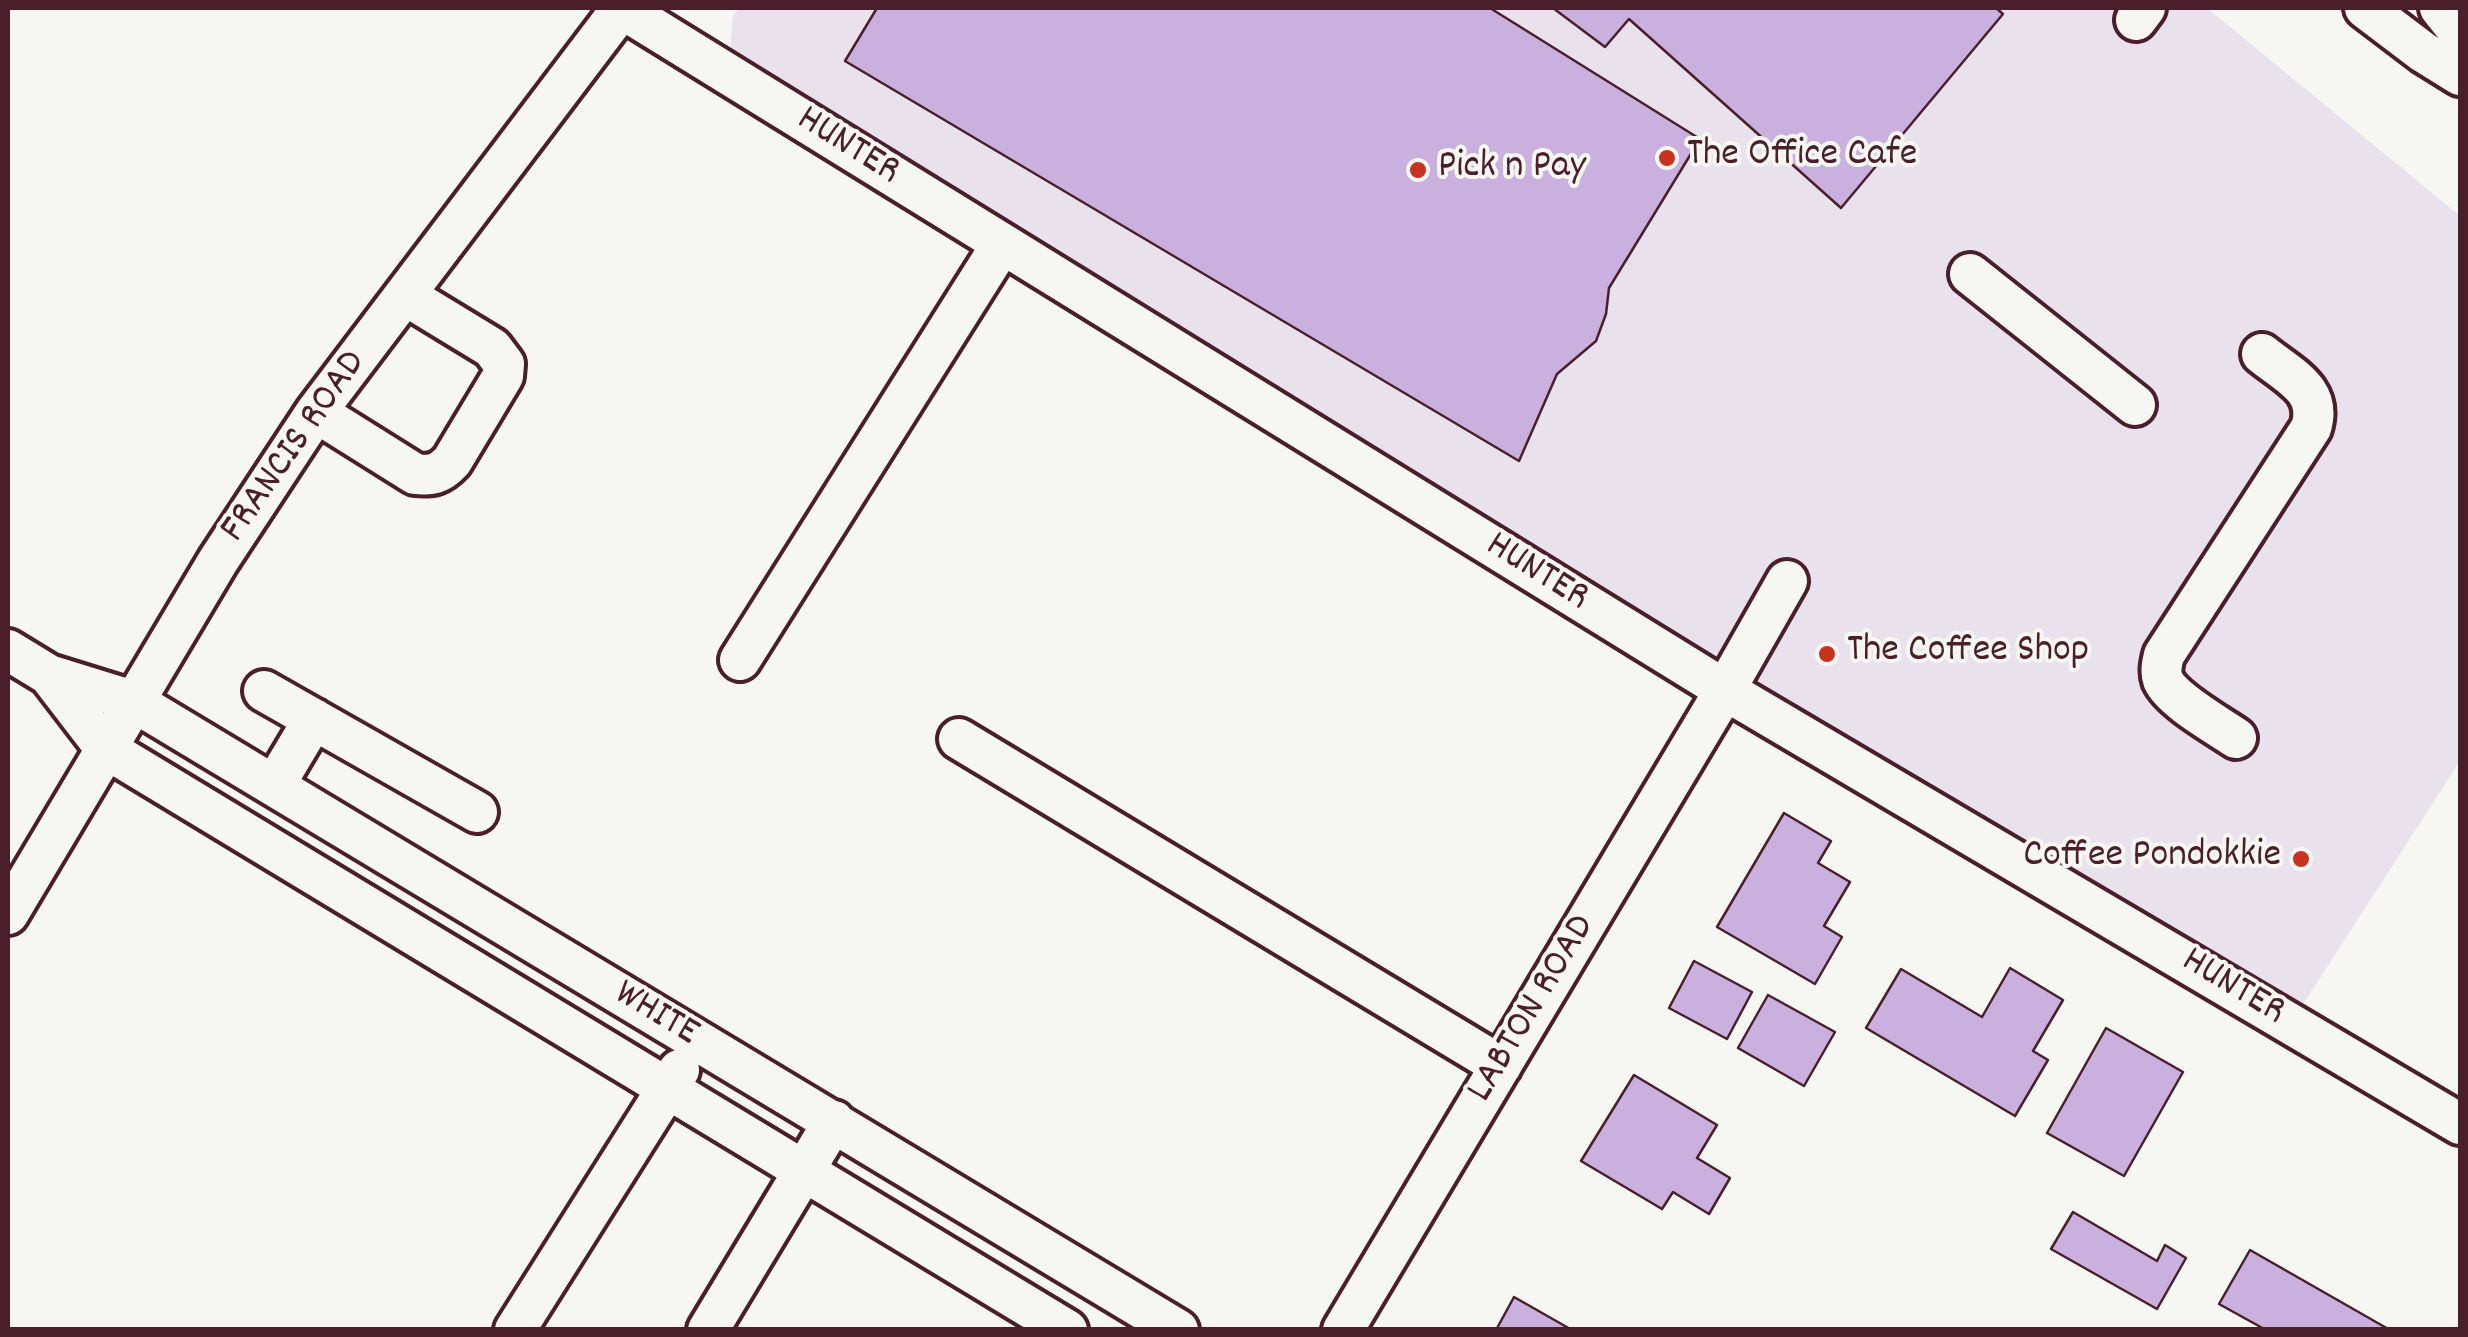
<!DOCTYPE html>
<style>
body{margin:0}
#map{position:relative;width:2468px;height:1337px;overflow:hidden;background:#f6f6f2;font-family:Dekko,sans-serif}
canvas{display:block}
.frame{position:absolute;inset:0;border:10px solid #4a1f2b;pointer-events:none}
</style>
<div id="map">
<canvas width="2468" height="1337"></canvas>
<div class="frame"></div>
</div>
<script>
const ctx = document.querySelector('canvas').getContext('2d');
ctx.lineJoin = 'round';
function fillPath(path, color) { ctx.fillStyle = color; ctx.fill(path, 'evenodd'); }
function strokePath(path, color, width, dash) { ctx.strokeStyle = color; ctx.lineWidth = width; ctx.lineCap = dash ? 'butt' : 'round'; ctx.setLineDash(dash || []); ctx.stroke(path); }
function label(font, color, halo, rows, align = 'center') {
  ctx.font = font + ' Dekko,sans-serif'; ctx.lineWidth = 8; ctx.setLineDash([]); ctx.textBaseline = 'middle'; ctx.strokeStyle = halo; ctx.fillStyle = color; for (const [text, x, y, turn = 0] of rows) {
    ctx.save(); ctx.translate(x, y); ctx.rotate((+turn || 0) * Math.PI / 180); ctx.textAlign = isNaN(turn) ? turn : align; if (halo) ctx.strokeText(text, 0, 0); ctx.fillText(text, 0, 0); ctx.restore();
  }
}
fillPath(new Path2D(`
 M739 8H2207L2460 216V761L2294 1018 729 67 733 15Z`), '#e9e1ec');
const building = new Path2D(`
 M877 8H1490L1700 139 1609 288 1606 314 1596 341 1557 374 1519 461 845 61Z
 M1553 8H1996L2003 14 1841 208 1629 19 1605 47Z
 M1784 813 1831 841 1818 863 1850 882 1824 926 1842 937 1815 984 1717 927Z
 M1694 961 1752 992 1727 1039 1669 1008Z
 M2010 968 2063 1000 2033 1051 2048 1060 2015 1116 1866 1028 1901 969 1982 1017Z
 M1768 995 1835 1032 1804 1086 1738 1048Z
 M2106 1028 2183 1072 2124 1176 2047 1133Z
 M1634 1075 1717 1125 1697 1158 1730 1178 1709 1214 1673 1192 1662 1209 1581 1161Z
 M2073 1212 2157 1261 2165 1245 2186 1258 2157 1309 2051 1249Z
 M2250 1250 2390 1330H2266L2219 1304Z
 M1514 1297 1572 1330H1496Z`);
fillPath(building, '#cab0de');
strokePath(building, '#4a1f2b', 2.5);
const minor = new Path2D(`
 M621 8 1725 690 2460 1124
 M2365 8 2423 52 2460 75
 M2440 8 2460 33
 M2136 20 2145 8
 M1970 274 2135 405
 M316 412 415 474C432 476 440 474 452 461L503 376 504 364 492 348 405 295
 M8 650 49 675 133 701 1178 1330
 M740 660 1002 244
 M49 675 105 748 1067 1330
 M264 691 477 812
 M2236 738C2217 725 2172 700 2163 680 2160 672 2162 663 2164 655L2311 428C2323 390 2289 376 2262 354
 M959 739 1501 1066
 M274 786 314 719
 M8 914 218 561 316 412 622 8
 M515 1330 679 1070
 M708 1330 834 1121
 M1343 1330 1725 690 1787 581`);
strokePath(minor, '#4a1f2b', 48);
strokePath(minor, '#f6f6f2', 40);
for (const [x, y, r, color] of [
 [1667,158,10,"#c8321e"],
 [1418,170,10,"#c8321e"],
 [1827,654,10,"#c8321e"],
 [2301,859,10,"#c8321e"]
]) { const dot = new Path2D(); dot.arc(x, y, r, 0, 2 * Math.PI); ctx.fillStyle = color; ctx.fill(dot); strokePath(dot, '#f6f6f2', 4); }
label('40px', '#4a1f2b', '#f6f6f2', [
 ["HUNTER",847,148,32],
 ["FRANCIS ROAD",296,448,-55],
 ["HUNTER",1536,574,32],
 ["HUNTER",2232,989,31],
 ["LABTON ROAD",1534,1010,-59],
 ["WHITE",655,1016,31]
]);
label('40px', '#4a1f2b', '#f6f6f2', [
 ["The Office Cafe",1687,158],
 ["Pick n Pay",1438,170],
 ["The Coffee Shop",1847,654],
 ["Coffee Pondokkie",2281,859,"right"]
], 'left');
</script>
